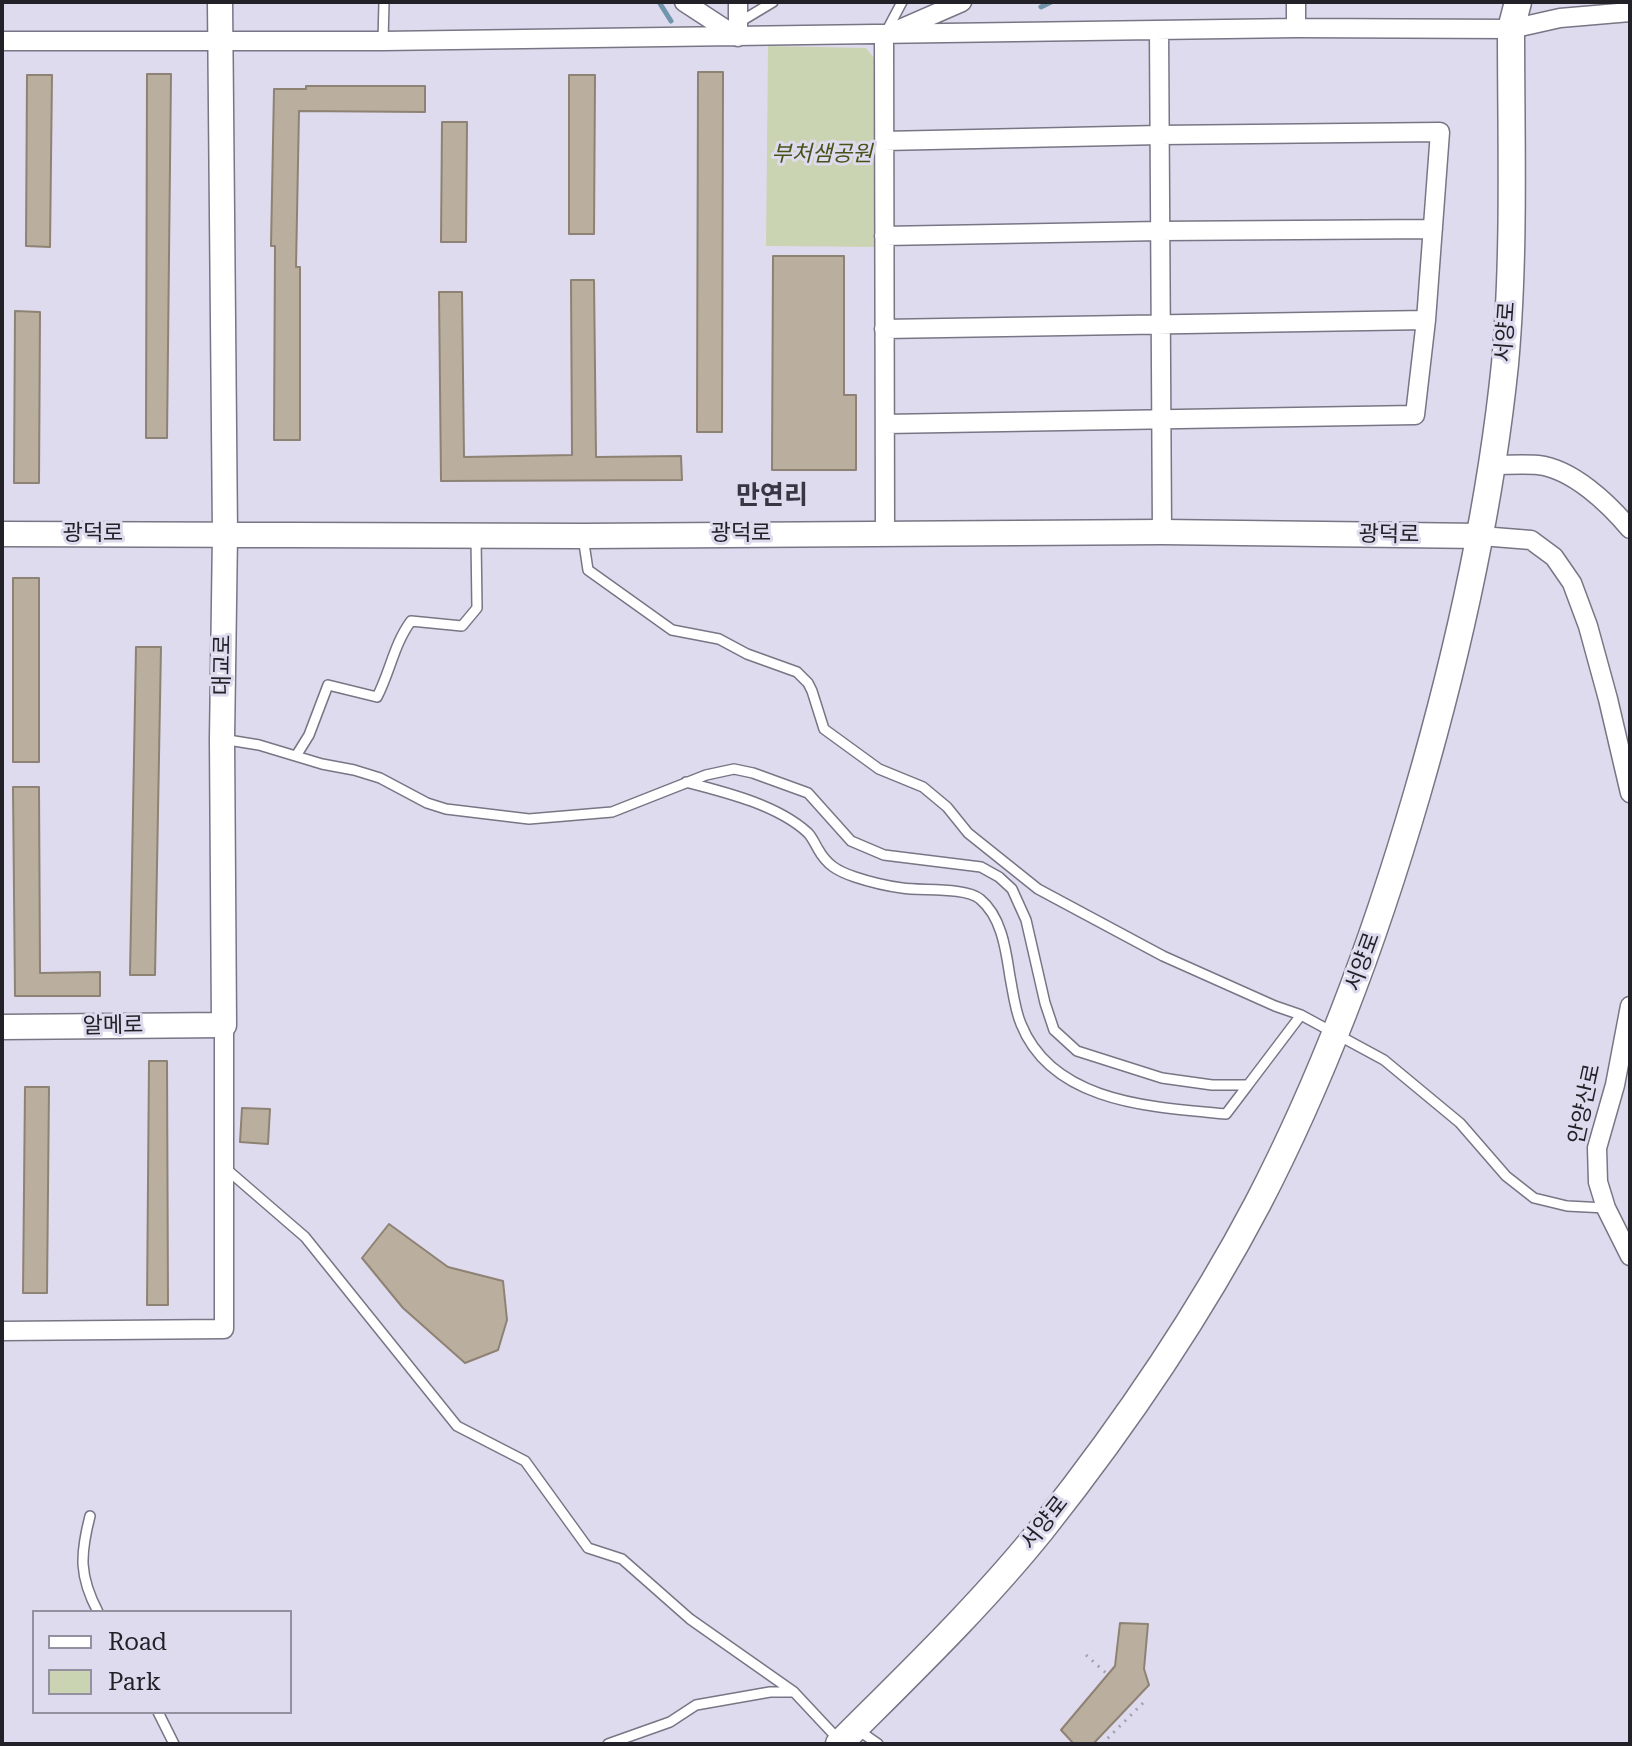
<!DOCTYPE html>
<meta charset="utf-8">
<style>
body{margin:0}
#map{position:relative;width:1632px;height:1746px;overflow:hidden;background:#dfdbee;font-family:"Roboto Serif",serif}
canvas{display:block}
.frame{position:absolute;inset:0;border:4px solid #222128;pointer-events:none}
.legend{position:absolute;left:32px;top:1610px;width:260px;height:104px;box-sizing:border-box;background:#dfdbee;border:2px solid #93919f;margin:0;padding:10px 14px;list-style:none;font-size:24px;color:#222128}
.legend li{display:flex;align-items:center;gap:16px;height:40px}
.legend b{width:40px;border:2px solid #93919f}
</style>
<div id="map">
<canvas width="1632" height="1746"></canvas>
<div class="frame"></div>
<ul class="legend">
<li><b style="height:10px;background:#fff"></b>Road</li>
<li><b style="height:22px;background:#cbd4b2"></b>Park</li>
</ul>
</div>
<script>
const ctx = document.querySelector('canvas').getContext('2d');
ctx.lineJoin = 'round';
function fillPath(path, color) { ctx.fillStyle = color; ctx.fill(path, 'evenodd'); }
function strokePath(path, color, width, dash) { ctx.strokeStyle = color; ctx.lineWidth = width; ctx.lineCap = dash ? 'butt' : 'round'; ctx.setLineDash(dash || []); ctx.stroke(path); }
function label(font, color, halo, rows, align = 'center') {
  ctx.font = font + ' "Roboto Serif","Noto Sans KR",serif'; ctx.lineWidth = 6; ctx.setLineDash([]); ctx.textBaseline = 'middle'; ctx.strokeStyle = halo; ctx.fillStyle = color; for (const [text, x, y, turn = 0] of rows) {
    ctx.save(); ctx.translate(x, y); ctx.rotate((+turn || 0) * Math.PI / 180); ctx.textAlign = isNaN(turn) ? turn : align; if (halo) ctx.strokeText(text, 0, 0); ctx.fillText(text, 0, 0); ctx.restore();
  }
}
fillPath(new Path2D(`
 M768 46 866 48 879 64 877 247 766 246Z`), '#cbd4b2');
strokePath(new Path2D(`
 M659 2 671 21
 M1041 7 1051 2`), '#7195ac', 5);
const building = new Path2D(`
 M698 72H723L722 432H697Z
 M147 74H171L167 438H146Z
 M27 75H52L50 247 26 246Z
 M569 75H595L594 234H569Z
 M306 86H425V112L299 111 296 267H300V440H274L275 246H271L274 89H306Z
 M442 122H467L466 242H441Z
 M773 256H844V395H856V470H772Z
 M571 280H594L596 457 681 456 682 480 441 481 439 292H462L464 457 572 455Z
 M15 311 40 312 39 483H14Z
 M13 578H39V762H13Z
 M136 647H161L155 975H130Z
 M13 787H39L40 973 100 972V996H15Z
 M149 1061H167L168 1305H147Z
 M25 1087H49L47 1293H23Z
 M242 1108 270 1109 268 1144 240 1142Z
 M389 1224 448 1267 503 1281 507 1320 498 1350 465 1363 403 1308 362 1258Z
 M1120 1623 1148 1624 1144 1669 1149 1685 1093 1744H1074L1061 1730 1115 1666Z`);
fillPath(building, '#baaf9f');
strokePath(building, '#8d8273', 2);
const service = new Path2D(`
 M738 23 773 2
 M885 34 902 2
 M383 41 384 2
 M583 537 588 570 672 630 719 639 747 654 797 672 808 683 812 691 824 729 879 769 923 787 947 807 968 833 1038 889 1163 956 1275 1006 1301 1015 1384 1060 1460 1123 1506 1176 1534 1198 1567 1206 1606 1208
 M222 739 259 745 322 764 354 770 380 778 427 803 446 809 529 819 612 812 706 775 734 769 753 773 808 793 851 841 884 855 981 867 999 877 1012 889 1026 920 1045 1003 1054 1030 1077 1051 1162 1078 1212 1085H1248L1301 1015
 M296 756 309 735 328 685 377 697C390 672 394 644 411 621L462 626 477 608 476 539
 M686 782C725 792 778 805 808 833 812 837 815 844 818 849 827 865 837 871 855 877 870 882 887 886 902 888 921 891 966 887 980 899 1002 917 1006 951 1010 977 1013 992 1015 1010 1021 1024 1053 1104 1154 1107 1226 1114L1248 1085
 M224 1167 305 1237 457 1426 525 1461 588 1548 622 1559 690 1619 794 1692
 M90 1516C80 1555 79 1576 98 1612
 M158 1712 174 1744
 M858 1730 878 1744
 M608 1744 670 1722 696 1705 770 1692H794L838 1739`);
const minor = new Path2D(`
 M684 2 736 36
 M1296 2V28
 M1159 30 1162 532
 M738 37V2
 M2 41H383L1296 28 1511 29 1560 18 1630 12
 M884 141 1160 135 1440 132 1426 320 1415 415 885 424
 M884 236 1160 231 1433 229
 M884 329 1426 320
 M1493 465C1507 465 1523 464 1538 465 1573 469 1609 504 1630 529
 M885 534 884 36 962 2
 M1481 536 1531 540 1554 557 1572 583 1588 626 1608 699 1630 793
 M1630 1006 1615 1085 1597 1148 1598 1182 1606 1208 1630 1256
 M2 1331 224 1329V1025`);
const tertiary = new Path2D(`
 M2 534 583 536 1162 532 1481 536
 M2 1027 224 1025 222 739 225 534 220 2`);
const secondary = new Path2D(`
 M839 1744C909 1674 980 1606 1042 1529 1122 1428 1198 1317 1258 1203 1326 1072 1376 935 1417 794 1458 653 1490 510 1505 364 1515 253 1511 140 1511 29L1518 2`);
strokePath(service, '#787585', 12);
strokePath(minor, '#787585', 21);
strokePath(tertiary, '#787585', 27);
strokePath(secondary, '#787585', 29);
strokePath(new Path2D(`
 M1086 1655 1107 1674
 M1102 1744 1143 1703`), '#a4a1b1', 3, [2, 6]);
strokePath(service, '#fff', 9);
strokePath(minor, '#fff', 18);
strokePath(tertiary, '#fff', 24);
strokePath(secondary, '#fff', 26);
label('italic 22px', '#475218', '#dfdbee', [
 ["부처샘공원",822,155]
]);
label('22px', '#222128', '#dfdbee', [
 ["서양로",1506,332,-86],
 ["광덕로",93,534],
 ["광덕로",741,534],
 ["광덕로",1389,535,1],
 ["대교로",223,665,-89],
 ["서양로",1363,962,-70],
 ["알메로",113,1026,-1],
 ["안양산로",1585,1104,-78],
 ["서양로",1045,1523,-52]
]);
label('bold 26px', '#393644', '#dfdbee', [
 ["만연리",772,496]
]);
</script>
